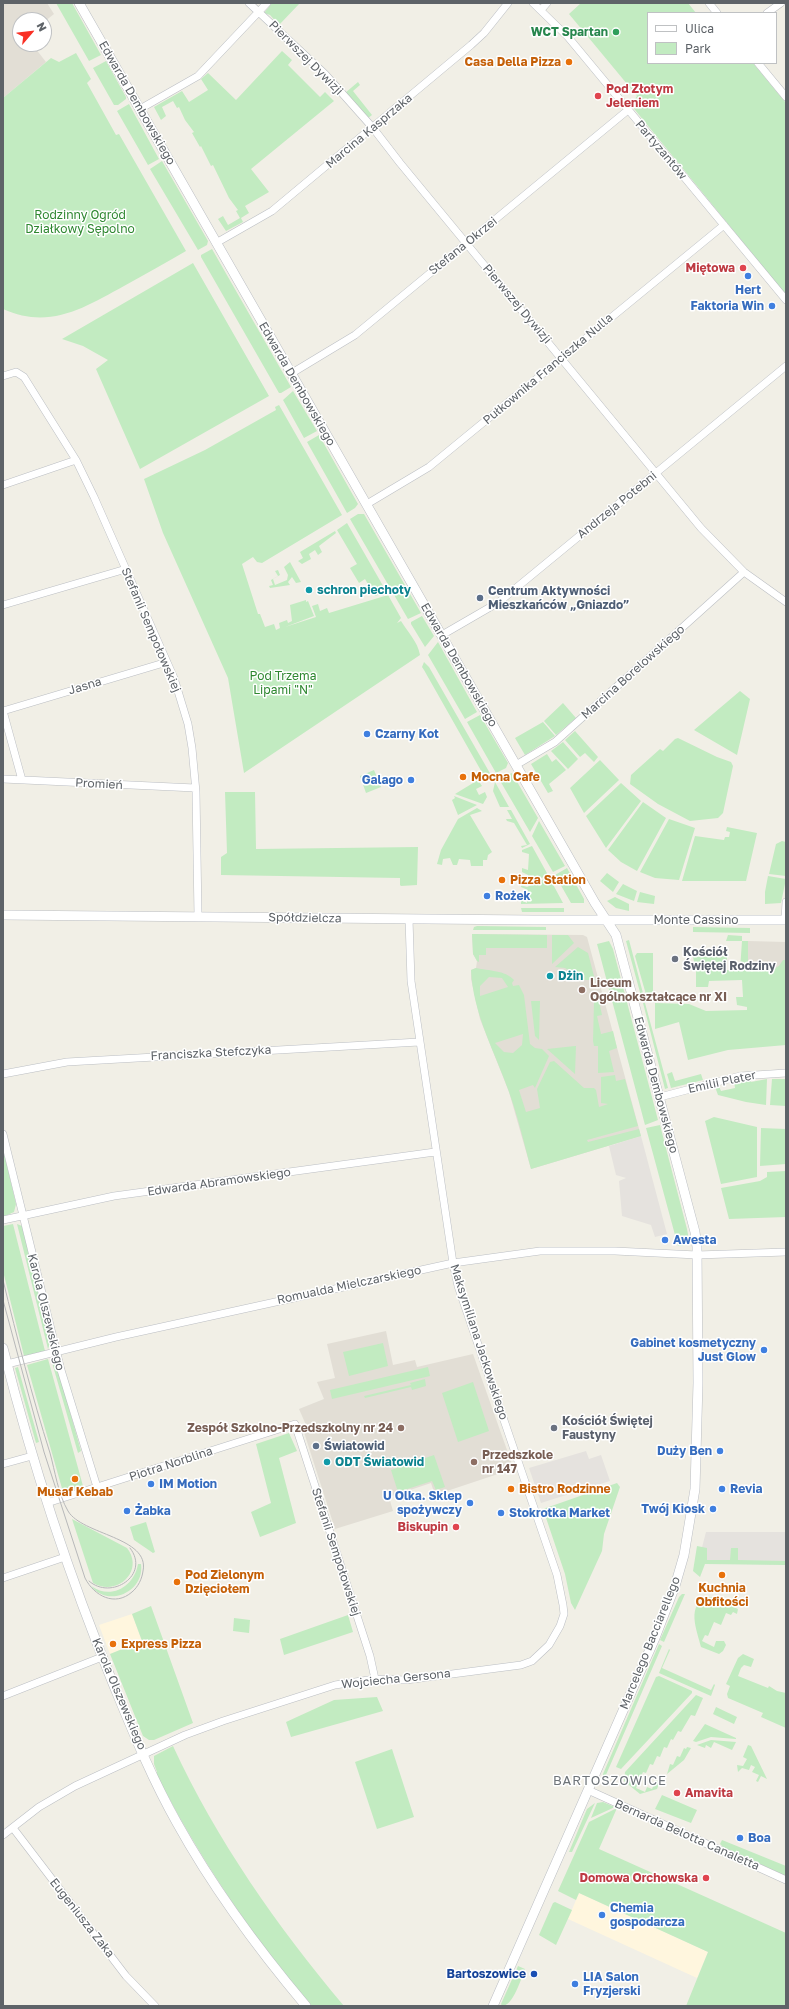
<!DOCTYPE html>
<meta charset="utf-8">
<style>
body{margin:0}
#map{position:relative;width:789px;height:2009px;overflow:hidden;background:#f1efe6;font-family:"Golos Text",sans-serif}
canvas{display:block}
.frame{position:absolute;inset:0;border:4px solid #5e6368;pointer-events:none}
.legend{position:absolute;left:647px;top:12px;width:130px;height:52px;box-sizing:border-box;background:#fff;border:1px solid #bfc1c3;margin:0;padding:5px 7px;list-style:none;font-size:12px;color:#5e6368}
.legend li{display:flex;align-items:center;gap:8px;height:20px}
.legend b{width:20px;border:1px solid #bfc1c3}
.north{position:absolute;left:12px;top:12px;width:40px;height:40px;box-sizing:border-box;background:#fff;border:1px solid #bfc1c3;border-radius:50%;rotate:62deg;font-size:11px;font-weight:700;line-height:16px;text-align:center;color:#5e6368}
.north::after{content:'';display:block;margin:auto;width:14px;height:18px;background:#f93025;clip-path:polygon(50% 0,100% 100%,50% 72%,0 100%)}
</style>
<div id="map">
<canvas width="789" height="2009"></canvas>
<div class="frame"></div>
<ul class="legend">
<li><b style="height:5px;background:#fff"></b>Ulica</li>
<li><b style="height:11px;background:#c2ebc1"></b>Park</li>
</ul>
<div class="north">N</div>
</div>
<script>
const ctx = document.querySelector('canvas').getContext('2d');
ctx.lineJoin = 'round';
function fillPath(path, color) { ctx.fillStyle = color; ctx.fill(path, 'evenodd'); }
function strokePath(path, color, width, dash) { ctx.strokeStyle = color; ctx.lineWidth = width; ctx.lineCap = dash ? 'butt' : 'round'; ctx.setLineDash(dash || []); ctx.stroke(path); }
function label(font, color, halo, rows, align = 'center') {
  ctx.font = font + ' "Golos Text",sans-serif'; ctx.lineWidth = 3; ctx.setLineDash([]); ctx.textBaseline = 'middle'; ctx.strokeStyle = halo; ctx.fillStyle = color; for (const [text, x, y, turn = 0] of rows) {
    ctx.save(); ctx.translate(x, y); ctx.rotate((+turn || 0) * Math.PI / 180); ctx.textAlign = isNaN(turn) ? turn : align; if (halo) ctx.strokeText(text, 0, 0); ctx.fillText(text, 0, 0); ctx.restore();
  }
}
fillPath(new Path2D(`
 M132 1614 142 1641 110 1654 99 1625Z
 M579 1893 708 1952 697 1978 568 1919Z`), '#fff6de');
fillPath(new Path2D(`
 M641 1136 667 1234 655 1237 651 1225 622 1216 619 1181 626 1178 616 1175 609 1146Z
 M586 1451 589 1459 601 1455 610 1481 541 1503 529 1468Z
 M706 1532H786V1565L698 1563Z`), '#e5e2de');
fillPath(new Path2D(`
 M3 3H47L54 14 44 22V20H20V44H32L46 62 3 98Z
 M472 934 583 935 587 937 641 1136 531 1169 509 1092 480 1019 471 979V970L476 968 477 961 473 954Z
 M748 941 786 942V967L747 1007Z
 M386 1331 393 1365 415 1360 417 1367 473 1354 513 1467 510 1470 438 1494 434 1492 431 1483 389 1497 393 1511 335 1529 302 1426 306 1425 299 1409 324 1399 317 1382 335 1378 327 1344Z`), '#e2ded5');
fillPath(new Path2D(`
 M56 3H72L101 55 89 61Z
 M272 3H300L279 25 270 15 264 13Z
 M581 3H688L696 13H648V63H753L786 103V295L631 105 637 96 569 14Z
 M282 51 292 60 288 65 320 97 325 92 334 101 251 169 269 192 245 206 249 213 241 218 243 222 226 231 218 219 223 216 228 225 240 218 236 211 238 210 229 198 213 165 211 166 201 146 200 147 192 133 194 132 185 120 179 107 177 108 173 101 162 107 166 116 161 120 154 107 182 91 189 102 208 90 201 79 208 73 236 100Z
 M76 53 91 79 87 83 116 135 119 134 186 251C166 263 145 274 124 286 84 308 49 330 3 309V98L51 58 59 62Z
 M106 61 126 97V99L118 105H114L93 68Z
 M358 82 360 85 353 91 372 115 367 119 345 93Z
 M129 104 159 159 148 165 117 111Z
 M162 161 208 241 207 245 198 250 150 169Z
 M212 249 291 387 281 393H279L201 257V255Z
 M193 263 269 396 140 469 96 369 108 360 83 346 62 339Z
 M293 391 317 431 304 438 283 400Z
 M279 405 342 515 262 563 257 562 253 557 242 564 258 614H260L265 627 274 624 276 630 280 628 279 623 287 620 288 623 292 621 290 605 306 600V602L308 601 314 616 285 627 316 617 312 606 318 604 320 611 327 608 329 613 388 595 401 618 397 623 401 621C407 631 418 642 420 655L244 773 228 678 163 533 144 479 205 450 276 410 275 407Z
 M319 435 358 504 355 508 347 513 307 442Z
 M358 514H364L421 613 408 619 350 519Z
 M347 523 386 591V592L375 596 365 579 359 583 350 568 357 564 337 530Z
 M335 531 336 533 319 546 322 552 318 555 315 550 309 554 311 559 302 564 298 561 303 558 300 552Z
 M290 562 301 582 296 583 292 577 288 582 290 585 270 588 269 586 273 585 271 580 278 576 275 571 278 570 280 575 273 579 275 585 287 580 288 575 284 567Z
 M422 616 434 636 425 647 411 624V622Z
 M438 642 477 712 465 719 428 655Z
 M424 662 429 667 491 775 489 777 484 776 424 670 422 667Z
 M740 691 750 699 737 755 694 730Z
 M563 703 576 718 556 735 544 721Z
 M480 715 508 763 506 768 496 773 467 722Z
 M543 722 555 736 525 755 515 738Z
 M575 731 598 757 594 762 585 753 580 757 565 740Z
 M678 738 717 757 731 762 733 766 723 813 718 818 690 821 658 804 630 784 631 775 660 749 663 751 675 739Z
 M563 742 578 759 568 769 551 751Z
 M547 754 552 762 556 759 566 770 549 784 553 791 548 793 531 764Z
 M600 760 619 780 584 813 570 788Z
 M374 770 381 787 366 793 360 776Z
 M512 773 538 818 530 832 499 779Z
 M478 780 482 786 476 789 479 795 485 792 487 797 483 804 455 794Z
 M495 782 509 807H500L493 791Z
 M621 783 641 801 606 848 586 816Z
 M225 792H255L256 849 418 847 417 885 401 886 400 885V878L221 875V857L227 853Z
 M454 796 477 805 458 815 452 800 455 798Z
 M643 802 666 818 637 871 621 862 608 850Z
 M477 808 482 811 470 815 492 852 488 855 487 860H483V866H471L470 860 459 859 457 865H453L450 858 443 859 442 865 437 864 441 850 458 819Z
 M507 810H511L530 844 522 848 521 846 527 845 514 823 507 821 506 819H512Z
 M669 819 695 828 679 880 655 878 640 872Z
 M539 821 565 866 553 872 532 836Z
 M727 827 757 833 746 881H682L695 836 724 840 725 837H729L730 832 726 831Z
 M782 841 786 842V876L769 874 776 844Z
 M532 846 548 875 528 884V875L522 872V868L528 870 529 854 522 852V850Z
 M567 868 584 899V903H571L555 875Z
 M607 873 619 882 613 892 600 881Z
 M768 876 786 879 781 903 765 904V892Z
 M549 877 563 903 521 904V900L527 903 528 890 521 887V885L527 887Z
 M623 884 637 891 634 901 616 894Z
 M640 892 655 896 654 904 637 902Z
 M615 897 629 904V911L616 908 607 901Z
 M521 908H564V912H522Z
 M477 926 546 927V930H473L474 927Z
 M693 927 750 928V933L693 932Z
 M472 934 547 935V948H486V955H479V962L477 961 473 954Z
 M552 935H568L574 943 552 964Z
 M728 935 742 936V941H748V970L758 963 765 962 775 968 779 966 783 960H786V1045L728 1050 688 1060 679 1022 655 1029V1003L689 1004 706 1011 747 1010V1007L737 1005 736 997H743L742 980 709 981 708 987H696V970L693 957 727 956V970H740L742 941H726Z
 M629 940 644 997 641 996 626 941Z
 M609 941 613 949 658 1120 645 1125 597 944Z
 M578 947 588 953 595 980H568V970L565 968 555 967Z
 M637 953H653V998H647L635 956Z
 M476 968C489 971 505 970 514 980L512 983 513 986 519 985 524 995 530 1044 535 1048 542 1049 549 1056 535 1088 533 1085 519 1090 526 1112 540 1108 537 1089 550 1062 554 1061 584 1088H594L596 1090 599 1107 608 1104 601 1103V1077L615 1075 616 1081 625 1079 638 1126 587 1140 588 1142 639 1129 641 1136 531 1169C524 1143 518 1117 509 1092 495 1052 473 1014 471 970ZM489 977 502 978 508 987 480 996V986ZM523 1034 522 1045 513 1053 504 1052 495 1043Z
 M531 1001H540L539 1040 535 1036Z
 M599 1001 602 1015 597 1016 601 1034 613 1031 617 1048 609 1051 614 1072 598 1073V1046H594L593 1041 594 1002Z
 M643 1003H645L668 1088 665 1089Z
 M575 1046H576L575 1074 547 1049Z
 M672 1072 675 1081 701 1074 703 1080 671 1088 667 1074Z
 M750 1079 751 1082 767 1079 766 1105 746 1102 718 1095 715 1087 719 1086 721 1091 735 1088 734 1081Z
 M772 1079H786V1106L770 1105Z
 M714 1117 757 1127V1177L721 1184 705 1121Z
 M660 1125 687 1229 689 1240 688 1245 678 1246 646 1128Z
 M761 1128 786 1129V1164L760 1166Z
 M3 1148 16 1204 14 1212 3 1217Z
 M786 1171V1217L729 1219 721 1188 760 1181 767 1177V1172Z
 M13 1224 45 1351 24 1356 3 1271V1226Z
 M17 1224 22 1226 51 1340 48 1349Z
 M383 1343 388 1366 349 1376 343 1352Z
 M48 1359 83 1486 63 1492 27 1365Z
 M51 1359 56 1362 81 1451 78 1453Z
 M18 1367 39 1442 36 1443 15 1368Z
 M428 1367 430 1376 332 1399 330 1390Z
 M425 1379 426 1386 412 1390 411 1387 365 1398 364 1396 411 1385 410 1383Z
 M473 1382 489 1431 458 1442 442 1393Z
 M289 1433 297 1451 279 1458 296 1523 260 1537 251 1512 271 1503 256 1444Z
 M434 1455 445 1487 436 1490 432 1481 398 1492 391 1470Z
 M617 1483 620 1487 604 1534 602 1551 575 1610 571 1603 565 1574 543 1509Z
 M72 1519 127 1548C145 1571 117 1597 93 1583Z
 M146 1522 155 1552 153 1553 134 1540 130 1527Z
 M697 1546 707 1548V1560H730L731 1548H738V1560L786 1561V1565L705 1564 700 1577 693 1571Z
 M138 1564H141C145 1592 108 1608 91 1586 111 1600 134 1587 138 1564Z
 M682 1594H685L664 1642 660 1640 679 1597Z
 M709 1597H712L738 1609 737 1614 733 1612 731 1615 726 1613 721 1625 714 1622 708 1636 705 1635 702 1641 714 1647 716 1641H724L726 1645 723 1651 719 1654 701 1647C697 1630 685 1604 709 1597Z
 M151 1606 193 1723 154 1740H149L143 1736 110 1654 142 1641 132 1614Z
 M348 1615 353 1632 284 1655 280 1639Z
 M234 1618 250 1620 249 1633 233 1631Z
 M659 1644 662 1646 602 1784 603 1774Z
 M669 1649 670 1650 662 1668 711 1690 714 1684 715 1685 711 1696 659 1673Z
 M743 1654 754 1659 751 1667 744 1665 741 1668 738 1676 768 1688 769 1686 777 1691 786 1693V1728L761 1717 763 1713 728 1698 727 1694 730 1686 726 1684 738 1658Z
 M659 1676 692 1691V1693L621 1769 616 1767 656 1677Z
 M696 1695 703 1698 695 1716 691 1715 681 1732 678 1731 673 1740 671 1739 667 1748 664 1747 660 1757 657 1756 653 1765 650 1764 646 1773 643 1772 636 1788 645 1792 647 1787 652 1789 656 1780 659 1782 660 1779H661L657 1789 640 1794 624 1781 625 1772Z
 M377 1697 383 1711 291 1737 286 1722 334 1700Z
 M716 1707 737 1717 734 1724 713 1714Z
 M705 1724 736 1738V1739L711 1737 696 1742 693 1741Z
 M711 1740 736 1742 732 1750 714 1742 711 1748 706 1745 705 1748 697 1745Z
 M748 1745 751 1746 767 1779 761 1776 758 1782 756 1781 759 1775 752 1772 755 1767 751 1765 749 1770 742 1768 738 1772 737 1765 743 1766 747 1759 743 1757Z
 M173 1746C217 1841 277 1926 344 2006H309C251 1933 198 1857 156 1773L157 1772 154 1764V1756Z
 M687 1747 691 1748 684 1760 667 1774 670 1764 673 1765 677 1756 680 1757 684 1748 686 1749Z
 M392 1749 414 1817 377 1829 355 1762Z
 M662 1795 697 1810 691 1823 655 1809Z
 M603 1802 615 1807 591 1818 597 1803Z
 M595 1803 572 1852H569L587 1809Z
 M617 1808 599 1849 786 1933V2006H686L708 1952 579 1893 576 1900 558 1891 589 1822Z
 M722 1840 786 1866V1876L723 1847 720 1844Z
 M555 1902 572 1910 556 1945 539 1935 553 1903Z
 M518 1966 525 1969C521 1979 513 2006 502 2006L501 2004Z`), '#c2ebc1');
const minor = new Path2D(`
 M249 3 325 74 373 128 400 163 701 528 744 572 786 602
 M533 3 568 37 786 300
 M709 3 717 13
 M541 10 547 3
 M767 13 781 3
 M758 63 786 97
 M140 109 198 76 267 3
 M216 243 272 211 471 45 484 33 508 3
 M292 373 355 335 628 110
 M3 376 16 372 24 377 76 460 94 497 174 678 188 724 192 748 196 792 198 916
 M3 485 76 460
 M367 504 429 467 724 225
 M3 605 126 569
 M442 635 499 602 786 366
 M516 765 555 742 744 572
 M3 779 195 788
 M22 780 3 711 167 662
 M785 920 786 902
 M3 1074 67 1062 419 1042
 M660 1097 740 1076 786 1073
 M3 1134 61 1370 97 1487
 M3 1220 114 1196 435 1152
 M7 1364 116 1337 453 1263 540 1251H615L697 1255 786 1252
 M3 1464 32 1456
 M47 1503 295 1424 370 1656 375 1679
 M3 1578 65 1557
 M3 1696 102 1657
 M588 1790 786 1880
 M13 1828 126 1976 155 2006
 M3 1835 39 1807 75 1786 185 1735 223 1721 335 1685 375 1679 406 1680 521 1665 532 1661 549 1645 560 1626 564 1614 563 1605 557 1575 458 1286 453 1263 411 981 409 919`);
const tertiary = new Path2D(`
 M79 3 595 903 616 935 695 1232 697 1247 698 1383 695 1489 684 1555 675 1586 655 1638 493 2006
 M3 915 533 920H786
 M3 1348C32 1463 69 1576 114 1686 133 1732 152 1779 177 1823 213 1888 258 1949 306 2006`);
strokePath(minor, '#bbbec3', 8);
strokePath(tertiary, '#bbbec3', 10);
strokePath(minor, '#fff', 7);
strokePath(tertiary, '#fff', 9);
strokePath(new Path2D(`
 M3 1280C17 1338 32 1396 50 1453 55 1471 58 1494 68 1511 82 1535 150 1537 143 1571 142 1579 138 1587 132 1592 115 1607 94 1596 85 1578L44 1452 3 1300
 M89 1581C111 1601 151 1575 130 1548`), '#b7b8b9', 1);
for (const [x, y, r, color] of [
 [616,32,4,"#2e9e5b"],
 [569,62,4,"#e8710a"],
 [598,96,4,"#e0444e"],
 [743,268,4,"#e0444e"],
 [748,276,4,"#3f7fe0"],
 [772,306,4,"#3f7fe0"],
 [309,590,4,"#0f9aa8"],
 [480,598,4,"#5c6f8a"],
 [367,734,4,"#3f7fe0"],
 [463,777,4,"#e8710a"],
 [411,780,4,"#3f7fe0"],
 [502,880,4,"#e8710a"],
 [487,896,4,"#3f7fe0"],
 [675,959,4,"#6b7280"],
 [550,976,4,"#0f9aa8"],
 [582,990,4,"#8d6e63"],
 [665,1240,4,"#3f7fe0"],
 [764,1350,4,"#3f7fe0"],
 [401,1428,4,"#8d6e63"],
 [554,1428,4,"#6b7280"],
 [316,1446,4,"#5c6f8a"],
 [720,1451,4,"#3f7fe0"],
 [327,1462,4,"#0f9aa8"],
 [474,1462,4,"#8d6e63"],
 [75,1479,4,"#e8710a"],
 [151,1484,4,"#3f7fe0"],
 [511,1489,4,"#e8710a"],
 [722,1489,4,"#3f7fe0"],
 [470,1503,4,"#3f7fe0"],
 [713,1509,4,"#3f7fe0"],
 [127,1511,4,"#3f7fe0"],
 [501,1513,4,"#3f7fe0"],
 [456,1527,4,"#e0444e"],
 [722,1575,4,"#e8710a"],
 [177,1582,4,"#e8710a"],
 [113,1644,4,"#e8710a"],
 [677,1793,4,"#e0444e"],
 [740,1838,4,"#3f7fe0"],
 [706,1878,4,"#e0444e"],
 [602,1915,4,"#3f7fe0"],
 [534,1974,4,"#1a4fb4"],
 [575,1984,4,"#3f7fe0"]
]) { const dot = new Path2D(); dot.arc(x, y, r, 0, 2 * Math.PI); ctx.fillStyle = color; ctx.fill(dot); strokePath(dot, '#fff', 1.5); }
label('bold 12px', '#27864d', '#fff', [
 ["WCT Spartan",608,32]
], 'right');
label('12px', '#5e6368', '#fff', [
 ["Pierwszej Dywizji",306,58,45],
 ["Edwarda Dembowskiego",137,103,60],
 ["Marcina Kasprzaka",369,131,-40],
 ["Partyzantów",661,150,50],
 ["Stefana Okrzei",463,246,-39],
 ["Pierwszej Dywizji",517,304,50],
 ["Pułkownika Franciszka Nulla",548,369,-40],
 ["Edwarda Dembowskiego",297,384,60],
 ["Andrzeja Potebni",617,505,-39],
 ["Stefanii Sempołowskiej",151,630,67],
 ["Edwarda Dembowskiego",459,665,60],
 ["Marcina Borelowskiego",633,672,-42],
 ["Jasna",85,686,-17],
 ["Promień",99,784,3],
 ["Spółdzielcza",305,918,1],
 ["Monte Cassino",696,920],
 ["Franciszka Stefczyka",211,1053,-3],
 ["Emilii Plater",722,1082,-12],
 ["Edwarda Dembowskiego",656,1085,75],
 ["Edwarda Abramowskiego",219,1182,-8],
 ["Romualda Mielczarskiego",349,1285,-12],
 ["Karola Olszewskiego",46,1312,76],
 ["Maksymiliana Jackowskiego",479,1342,72],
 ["Piotra Norblina",171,1464,-18],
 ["Stefanii Sempołowskiej",336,1552,72],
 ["Marcelego Bacciarellego",650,1643,-68],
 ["Wojciecha Gersona",396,1679,-6],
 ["Karola Olszewskiego",119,1694,67],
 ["Bernarda Belotta Canaletta",687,1835,24],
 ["Eugeniusza Zaka",82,1918,52]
]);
label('bold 12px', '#c56008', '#fff', [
 ["Casa Della Pizza",561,62,"right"],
 ["Mocna Cafe",471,777],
 ["Pizza Station",510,880],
 ["Bistro Rodzinne",519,1489],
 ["Musaf Kebab",75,1492,"center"],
 ["Pod Zielonym",185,1575],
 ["Dzięciołem",185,1589],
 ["Kuchnia",722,1588,"center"],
 ["Obfitości",722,1602,"center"],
 ["Express Pizza",121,1644]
], 'left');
label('bold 12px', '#be3a42', '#fff', [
 ["Pod Złotym",606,89,"left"],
 ["Jeleniem",606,103,"left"],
 ["Miętowa",735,268],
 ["Biskupin",448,1527],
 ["Amavita",685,1793,"left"],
 ["Domowa Orchowska",698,1878]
], 'right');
label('12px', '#2e8730', '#fff', [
 ["Rodzinny Ogród",80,215],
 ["Działkowy Sępolno",80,229],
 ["Pod Trzema",283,676],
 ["Lipami \"N\"",283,690]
]);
label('bold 12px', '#366cbe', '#fff', [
 ["Hert",748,290,"center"],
 ["Faktoria Win",764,306,"right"],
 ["Czarny Kot",375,734],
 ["Galago",403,780,"right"],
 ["Rożek",495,896],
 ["Awesta",673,1240],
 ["Gabinet kosmetyczny",756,1343,"right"],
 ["Just Glow",756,1357,"right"],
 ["Duży Ben",712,1451,"right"],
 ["IM Motion",159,1484],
 ["Revia",730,1489],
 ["U Olka. Sklep",462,1496,"right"],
 ["spożywczy",462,1510,"right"],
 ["Twój Kiosk",705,1509,"right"],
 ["Żabka",135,1511],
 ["Stokrotka Market",509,1513],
 ["Boa",748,1838],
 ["Chemia",610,1908],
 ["gospodarcza",610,1922],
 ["LIA Salon",583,1977],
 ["Fryzjerski",583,1991]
], 'left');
label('bold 12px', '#0d838f', '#fff', [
 ["schron piechoty",317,590],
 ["Dżin",558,976],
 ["ODT Światowid",335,1462]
], 'left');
label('bold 12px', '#4e5e75', '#fff', [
 ["Centrum Aktywności",488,591],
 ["Mieszkańców „Gniazdo”",488,605],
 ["Światowid",324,1446]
], 'left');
label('bold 12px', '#5b616d', '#fff', [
 ["Kościół",683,952],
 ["Świętej Rodziny",683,966],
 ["Kościół Świętej",562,1421],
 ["Faustyny",562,1435]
], 'left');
label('bold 12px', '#785e54', '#fff', [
 ["Liceum",590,983],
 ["Ogólnokształcące nr XI",590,997],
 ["Zespół Szkolno-Przedszkolny nr 24",393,1428,"right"],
 ["Przedszkole",482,1455],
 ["nr 147",482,1469]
], 'left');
label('bold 12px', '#164399', '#fff', [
 ["Bartoszowice",526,1974]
], 'right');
ctx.letterSpacing = '1px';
label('13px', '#6f757a', '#fff', [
 ["BARTOSZOWICE",610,1781]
]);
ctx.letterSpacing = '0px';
</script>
